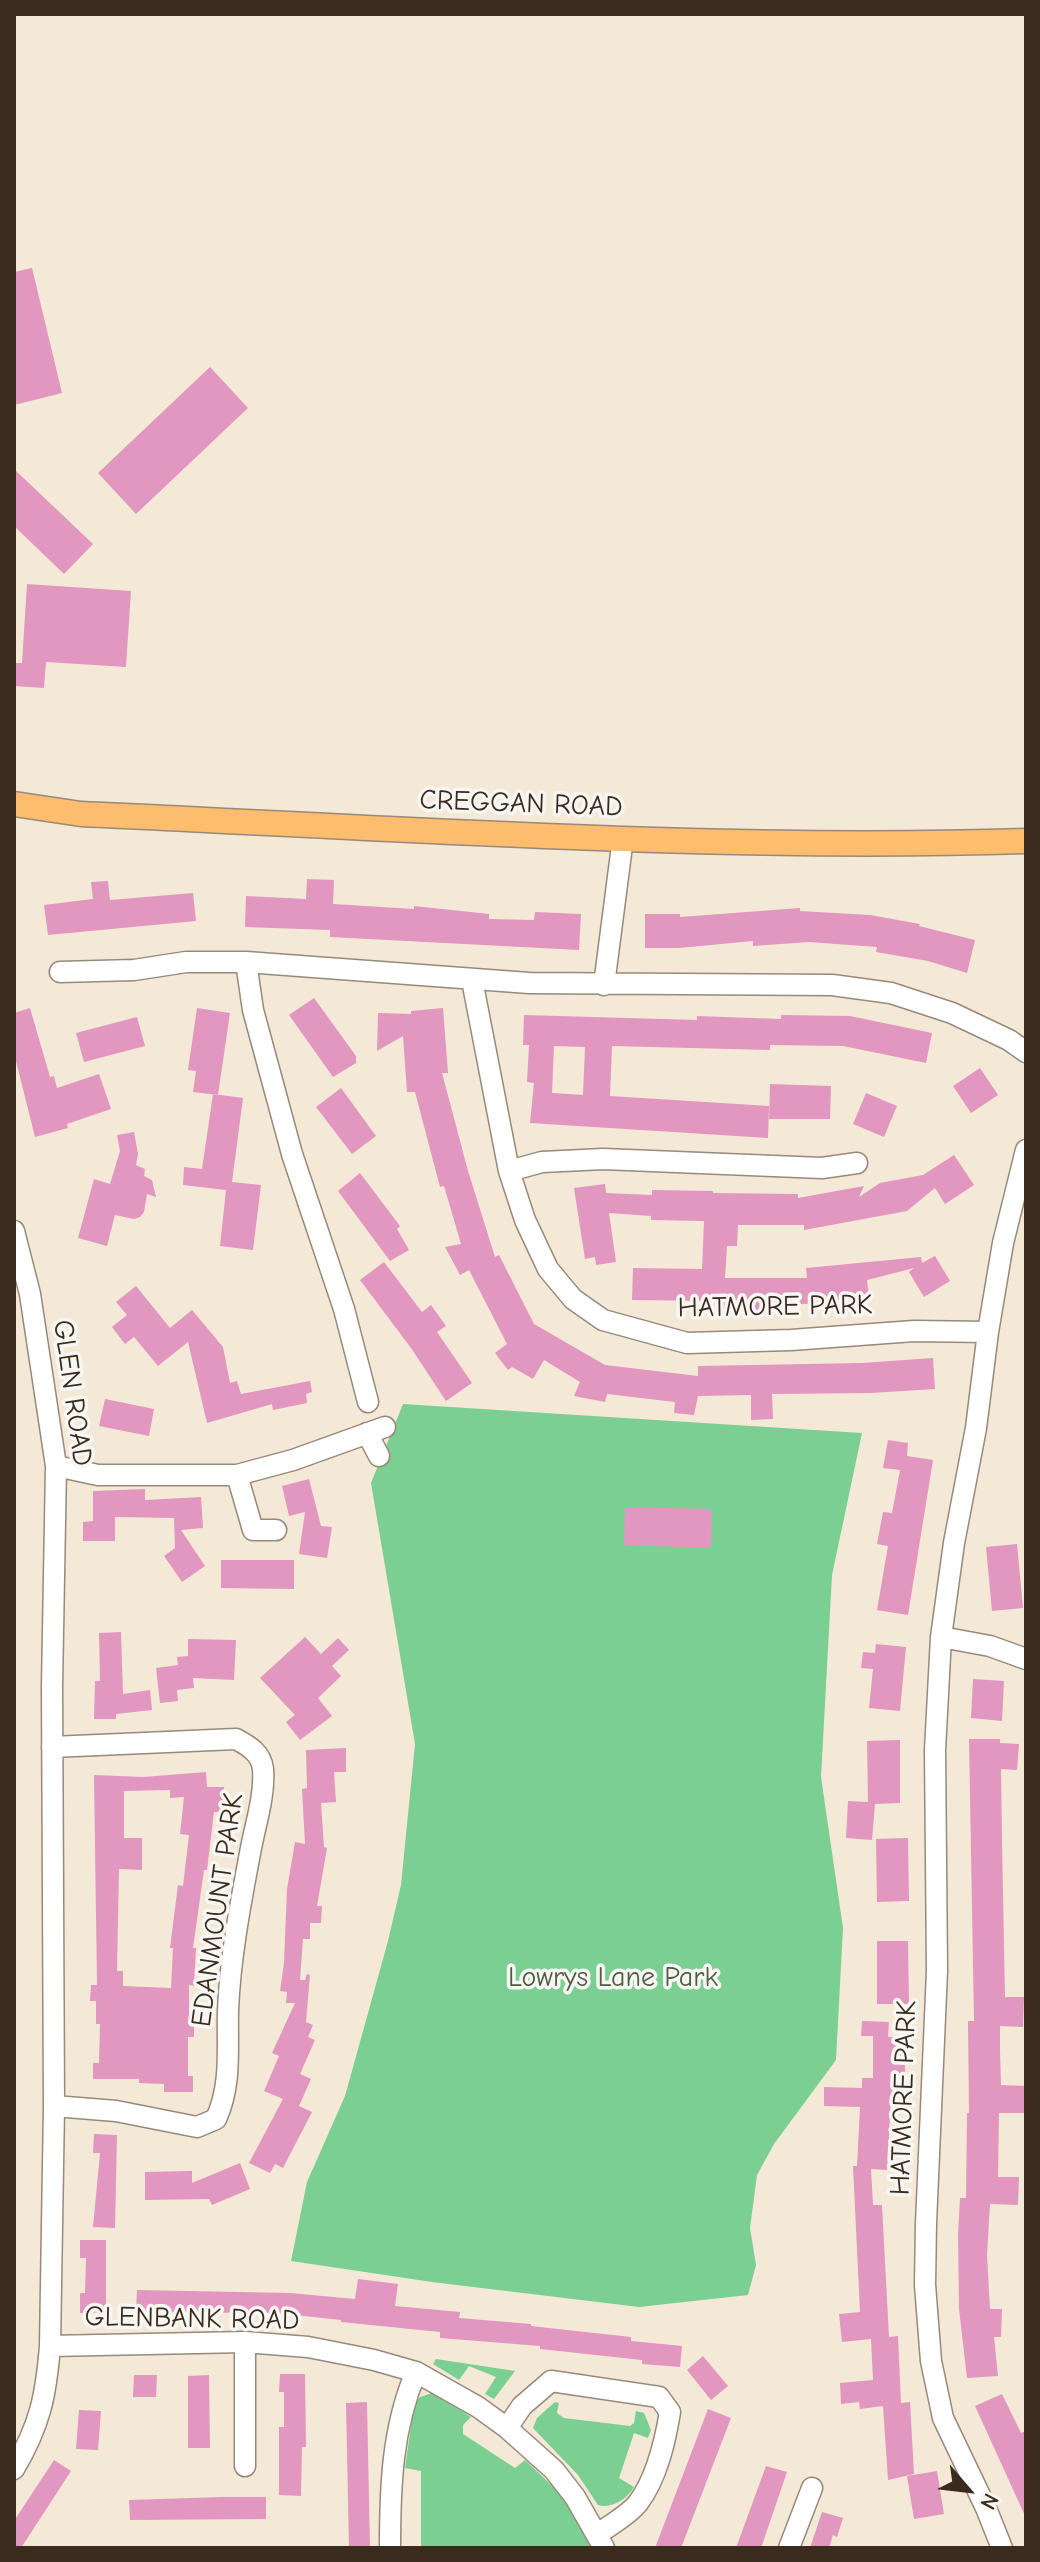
<!DOCTYPE html>
<style>
body{margin:0}
#map{position:relative;width:1040px;height:2562px;overflow:hidden;background:#f4e8d6;font-family:"Comic Neue",sans-serif}
canvas{display:block}
.frame{position:absolute;inset:0;border:16px solid #3b2a1e;pointer-events:none}
.north{position:absolute;left:928px;top:2450px;width:80px;height:80px;-webkit-text-stroke:6px #f6f6f2;paint-order:stroke;rotate:118deg;font-size:22px;font-weight:700;line-height:32px;text-align:center;color:#3b2a1e}
.north::after{content:'';display:block;margin:auto;width:28px;height:36px;background:#3b2a1e;clip-path:polygon(50% 0,100% 100%,50% 72%,0 100%)}
</style>
<div id="map">
<canvas width="1040" height="2562"></canvas>
<div class="frame"></div>
<div class="north">N</div>
</div>
<script>
const ctx = document.querySelector('canvas').getContext('2d');
ctx.lineJoin = 'round';
function fillPath(path, color) { ctx.fillStyle = color; ctx.fill(path, 'evenodd'); }
function strokePath(path, color, width, dash) { ctx.strokeStyle = color; ctx.lineWidth = width; ctx.lineCap = dash ? 'butt' : 'round'; ctx.setLineDash(dash || []); ctx.stroke(path); }
function label(font, color, halo, rows, align = 'center') {
  ctx.font = font + ' "Comic Neue",sans-serif'; ctx.lineWidth = 7; ctx.setLineDash([]); ctx.textBaseline = 'middle'; ctx.strokeStyle = halo; ctx.fillStyle = color; for (const [text, x, y, turn = 0] of rows) {
    ctx.save(); ctx.translate(x, y); ctx.rotate((+turn || 0) * Math.PI / 180); ctx.textAlign = isNaN(turn) ? turn : align; if (halo) ctx.strokeText(text, 0, 0); ctx.fillText(text, 0, 0); ctx.restore();
  }
}
fillPath(new Path2D(`
 M403 1404 862 1433 832 1575 821 1777 843 1928 836 2060 774 2144 757 2175 750 2228 756 2265 748 2295 639 2307 432 2282 291 2261 307 2182 345 2096 388 1941 401 1885 415 1744 371 1483Z
 M436 2359 515 2371 494 2399 485 2394 496 2377 469 2366 459 2380 433 2364Z
 M432 2393 471 2417 463 2425V2434L515 2468 525 2460 566 2499 593 2548H421V2471L405 2468 414 2405 420 2397Z
 M555 2402 559 2403 557 2413 564 2418 630 2426 634 2423 636 2411 644 2413 651 2430 648 2438 634 2433 619 2478 634 2487C627 2499 612 2509 598 2505L578 2475 533 2428 537 2418Z`), '#7bcf92');
fillPath(new Path2D(`
 M32 268 62 393 14 405V272Z
 M210 367 248 408 136 514 98 473Z
 M14 469 93 544 64 574 14 526Z
 M27 584 131 591 126 667 46 662 44 688 14 686V663H22Z
 M307 879 334 880 333 904 414 909V906L489 914V919L534 920 535 912 581 914 579 950 330 937V930L245 927 246 896 306 899Z
 M108 881 110 900 193 893 196 921 48 935 44 905 93 899 91 882Z
 M800 908V911L870 915 920 924 919 926 975 940 967 973 928 961 876 952 877 947 809 942 753 946V941L679 948H645V914H680V917Z
 M314 998 356 1056V1063L333 1077 289 1015Z
 M30 1008 50 1077 54 1076 57 1088 99 1074 111 1109 67 1124 68 1128 35 1137 14 1053V1013Z
 M197 1008 230 1013 218 1095 193 1092 196 1071 188 1070Z
 M443 1008 448 1073H442L468 1171 495 1257 499 1255 534 1324 605 1365 698 1376V1366L862 1363 933 1358 935 1389 871 1393 772 1394 773 1419 751 1420V1395L698 1396 694 1415 674 1413 675 1402 607 1394 605 1402 574 1396 580 1382 544 1360 533 1379 512 1367 508 1370 495 1353 507 1344 469 1270 460 1275 445 1247 461 1244 444 1186 440 1187 415 1092H407L403 1036 377 1051 378 1013 411 1014V1011Z
 M524 1015 697 1020V1016L781 1019V1015L850 1016 932 1033 926 1063 843 1046 770 1045V1050L612 1046 610 1096 769 1106 768 1138 530 1123 534 1083 527 1082 529 1045H523ZM554 1046 585 1047 583 1095 552 1093Z
 M137 1017 145 1046 84 1062 76 1033Z
 M980 1068 998 1095 971 1113 953 1086Z
 M770 1084 831 1086 830 1119H769Z
 M341 1088 376 1136 352 1154 316 1107Z
 M866 1093 897 1106 884 1137 853 1124Z
 M213 1094 243 1098 232 1182 261 1185 253 1250 220 1246 226 1190 183 1185 184 1167 202 1169Z
 M134 1132 138 1154 136 1165 145 1169 144 1176 152 1180 156 1197 147 1194 144 1212 140 1217 134 1219 115 1215 107 1246 78 1238 94 1179 110 1184 120 1151 117 1135Z
 M954 1155 974 1185 945 1204 935 1188 907 1211 804 1230V1225H738L737 1246H727L725 1278H807L806 1268 921 1257 922 1263 935 1256 950 1281 924 1297 909 1272 914 1268 867 1280 869 1298 783 1306V1312L718 1311V1301L632 1300 633 1268 702 1269 704 1221 651 1220V1216L609 1213 616 1262 596 1265 595 1257 585 1259 574 1188 605 1184 606 1193 652 1195V1190L713 1191V1193L798 1194V1198L864 1186 859 1197 880 1183 923 1175Z
 M360 1173 400 1226 397 1229 409 1250 390 1261 338 1191Z
 M384 1262 422 1312 431 1305 446 1326 437 1332 472 1383 446 1401 411 1348 360 1280Z
 M136 1286 170 1328 192 1310 223 1347 230 1383 237 1381 241 1394 310 1381 312 1392 306 1394 307 1403 273 1410 272 1404 207 1423 188 1342 158 1366 134 1337 125 1344 112 1327 127 1315 116 1302Z
 M105 1399 154 1409 149 1436 99 1426Z
 M888 1440 908 1443 907 1456 933 1460 908 1615 877 1610 888 1546 877 1544 883 1512 892 1513 900 1470 883 1468Z
 M309 1479 321 1526 332 1527 327 1558 299 1554 305 1512 289 1516 282 1486Z
 M145 1489V1500L201 1497 203 1528 181 1530 205 1566 182 1582 164 1556 175 1548 174 1518 115 1517V1541H83V1522L93 1521V1491Z
 M625 1507 712 1509 711 1548 624 1545Z
 M1017 1544 1023 1608 992 1611 986 1547Z
 M221 1560H294V1589L221 1588Z
 M121 1632 123 1694 150 1690 152 1710 116 1714V1719H94L95 1681H100L99 1633Z
 M305 1637 321 1654 338 1638 349 1650 332 1666 341 1676 318 1698 332 1716 300 1740 286 1722 295 1715 260 1678Z
 M188 1639 236 1640 234 1680 193 1678 194 1688 177 1690 178 1701 160 1703 156 1668 178 1665 177 1657 188 1656Z
 M876 1644 906 1647 900 1711 869 1708 873 1669 861 1668 863 1652 875 1653Z
 M973 1679 1004 1681 1002 1721 971 1718Z
 M969 1739H1000V1743L1019 1744 1017 1770 1001 1769 1002 1841 1005 1997H1024L1023 2027 1000 2026V2052L1001 2085 1025 2086 1024 2113H999L998 2177H1019L1018 2205 990 2204 987 2255 990 2309H1002L1001 2337H994L998 2376 967 2378 959 2309 958 2235 960 2198H966L967 2113H969L968 2021H974Z
 M900 1740V1803L875 1804 872 1840 846 1838 848 1801 868 1802 867 1741Z
 M346 1748V1772H334L336 1802 321 1803 324 1847 327 1848 317 1906H322L321 1923H310V1939H303L300 1980H305L307 1974 310 1975 306 2022 313 2025 308 2037 315 2040 300 2074 311 2079 299 2106 312 2112 283 2168 275 2164 270 2173 249 2163 283 2099 264 2091 279 2056 272 2053 295 2003H286L287 1992 280 1991 284 1963 287 1889 295 1842 305 1844 302 1789 307 1788 306 1750Z
 M206 1772 207 1787H224L223 1812H214L207 1870H204L193 1948H196L194 1986 189 1985V2021H194V2037H188V2076H193V2092H164V2084L139 2083V2079H93V2063H99L100 2024H96V2001H90L91 1985H97L94 1775 143 1777ZM170 1790V1798L184 1797 180 1834 189 1835 183 1886 178 1885 170 1948H173L171 1988 123 1986V1971H117L119 1869 142 1870V1838H124V1791Z
 M908 1838 909 1901 877 1902 876 1839Z
 M877 1941H908L909 2004H877Z
 M862 2021 889 2022 888 2037H905V2098H891L887 2170 871 2169 873 2205H882L889 2337 898 2336 901 2403 910 2402 914 2474 888 2480 883 2406 860 2409 859 2402 841 2404 840 2383 873 2380 871 2339 842 2342 839 2314 860 2312 853 2166H857L860 2107 824 2106V2087L862 2088V2078H873V2036H861Z
 M94 2134 117 2135 115 2228 93 2227 100 2153H93Z
 M240 2163 250 2189 212 2205 209 2199 145 2200V2172L192 2171V2183Z
 M80 2240H106V2312L80 2313V2293H85L86 2258H80Z
 M358 2279 398 2284 395 2306 460 2312 459 2318 531 2324V2326L631 2337V2341L682 2346 680 2367 642 2364V2360L540 2349V2346L440 2338V2332L341 2322V2320L277 2313 136 2312 137 2290 290 2293 355 2299Z
 M703 2356 728 2386 711 2400 687 2370Z
 M280 2374H305L306 2447H302L301 2496 279 2495V2427H284V2392H279Z
 M134 2375H157L156 2397H133Z
 M209 2375 210 2448H188V2376Z
 M1002 2394 1021 2433 1026 2431V2518L975 2406Z
 M367 2402 370 2548H349L346 2403Z
 M708 2409 731 2418 681 2548H655Z
 M79 2410 101 2411 98 2450 76 2449Z
 M54 2460 71 2471 21 2548H14V2521Z
 M766 2466 787 2472 761 2548H736Z
 M937 2471 944 2514 914 2519 907 2476Z
 M222 2497H266V2519L130 2520 129 2500Z
 M822 2512 843 2518 837 2537 833 2535 829 2548H810Z`), '#e197c0');
const minor = new Path2D(`
 M246 962 253 1010 292 1154 344 1309 368 1402
 M60 972 134 970 186 962H246L529 983 832 985 891 993 952 1013 1009 1040 1026 1052
 M472 980 509 1171 525 1220 548 1269 573 1299 603 1320 687 1343 791 1340 914 1331 988 1332
 M604 985 623 838
 M509 1171 542 1162 603 1159 822 1168 857 1163
 M14 1231 30 1294 56 1466 52 1687 54 2106 50 2346C46 2396 40 2425 14 2469
 M367 1433 379 1456
 M56 1466 98 1475H237L293 1460 385 1427
 M237 1475 253 1530H276
 M941 1637 990 1646 1026 1659
 M52 1747 236 1739C249 1746 261 1753 263 1769 265 1795 256 1822 251 1848 241 1901 230 1957 228 2011 227 2048 232 2084 216 2119L197 2127 116 2111 54 2106
 M50 2346 245 2342 308 2347 374 2360 416 2372 478 2407 507 2428 554 2470 575 2497 604 2548
 M507 2428 522 2406 551 2381 659 2397 670 2412C665 2442 657 2478 638 2503 628 2516 609 2525 597 2535
 M245 2466V2342
 M390 2548C390 2487 392 2428 416 2372
 M789 2548 812 2488
 M1002 2548 986 2508 943 2418 931 2361 925 2285 926 2223 937 1971 935 1750 941 1637 954 1543 976 1428 988 1332 1003 1243 1026 1150`);
const major = new Path2D(`
 M14 804 81 814C396 828 711 851 1026 841`);
strokePath(minor, '#98897a', 23);
strokePath(major, '#98897a', 27);
strokePath(minor, '#fff', 20);
strokePath(major, '#fcbd6f', 24);
label('28px', '#3b2a1e', '#f6f6f2', [
 ["CREGGAN ROAD",521,804,2],
 ["HATMORE PARK",775,1307,-1],
 ["GLEN ROAD",72,1393,82],
 ["EDANMOUNT PARK",218,1910,-82],
 ["HATMORE PARK",904,2098,-88],
 ["GLENBANK ROAD",192,2319,1]
]);
label('28px', '#4e5c41', '#f6f6f2', [
 ["Lowrys Lane Park",613,1978]
]);
</script>
